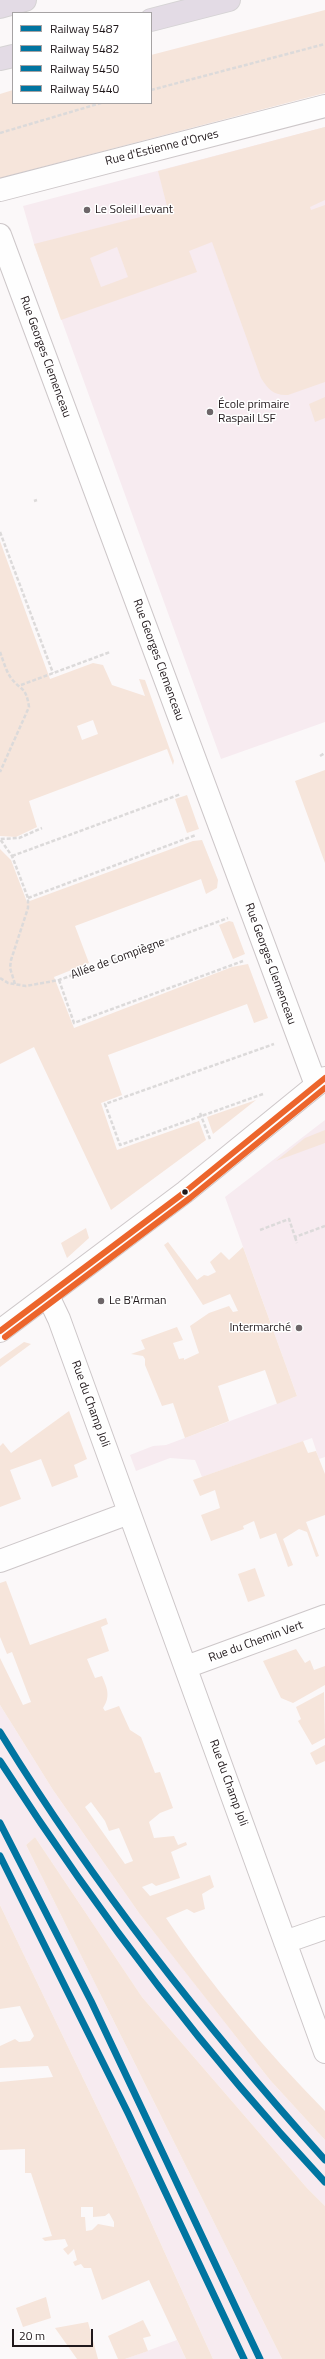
<!DOCTYPE html>
<meta charset="utf-8">
<style>
body{margin:0}
#map{position:relative;width:325px;height:2359px;overflow:hidden;background:#fbf8f9;font-family:"Titillium Web",sans-serif}
canvas{display:block}
.legend{position:absolute;left:12px;top:12px;width:140px;height:92px;box-sizing:border-box;background:#fff;border:1px solid #a6a3a4;margin:0;padding:5px 7px;list-style:none;font-size:12px;color:#20181b}
.legend li{display:flex;align-items:center;gap:8px;height:20px}
.legend b{width:20px;border:1px solid #a6a3a4}
.scale{position:absolute;left:12px;top:2329px;width:81px;height:18px;box-sizing:border-box;border:2px solid #20181b;border-top:0;padding-left:5px;font-size:12px;line-height:14px;white-space:nowrap;color:#20181b;-webkit-text-stroke:3px #fff;paint-order:stroke}
</style>
<div id="map">
<canvas width="325" height="2359"></canvas>
<ul class="legend">
<li><b style="height:5px;background:#0075a1"></b>Railway 5487</li>
<li><b style="height:5px;background:#0075a1"></b>Railway 5482</li>
<li><b style="height:5px;background:#0075a1"></b>Railway 5450</li>
<li><b style="height:5px;background:#0075a1"></b>Railway 5440</li>
</ul>
<div class="scale">20 m</div>
</div>
<script>
const ctx = document.querySelector('canvas').getContext('2d');
ctx.lineJoin = 'round';
function fillPath(path, color) { ctx.fillStyle = color; ctx.fill(path, 'evenodd'); }
function strokePath(path, color, width, dash) { ctx.strokeStyle = color; ctx.lineWidth = width; ctx.lineCap = dash ? 'butt' : 'round'; ctx.setLineDash(dash || []); ctx.stroke(path); }
function label(font, color, halo, rows, align = 'center') {
  ctx.font = font + ' "Titillium Web",sans-serif'; ctx.lineWidth = 3; ctx.setLineDash([]); ctx.textBaseline = 'middle'; ctx.strokeStyle = halo; ctx.fillStyle = color; for (const [text, x, y, turn = 0] of rows) {
    ctx.save(); ctx.translate(x, y); ctx.rotate((+turn || 0) * Math.PI / 180); ctx.textAlign = isNaN(turn) ? turn : align; if (halo) ctx.strokeText(text, 0, 0); ctx.fillText(text, 0, 0); ctx.restore();
  }
}
fillPath(new Path2D(`
 M325 127V722L221 759 34 244 23 206Z
 M325 1120V1457L319 1459 312 1438 202 1477 195 1460 170 1458 136 1471 130 1455 153 1446 166 1445 297 1396 225 1197Z
 M0 1705 53 1790 139 1913 270 2080 325 2140V2206L307 2188 142 1997 35 1837 26 1845 282 2359H213L131 2178 0 1905Z
 M177 2340 186 2359H125Z`), '#f7ebf0');
fillPath(new Path2D(`
 M325 10V93L0 178V94L13 90V103H151V55Z
 M325 127V200L310 207 311 210 325 205V382L288 395C274 396 268 389 261 378L212 242 189 251 197 272 61 320 34 244 168 210 158 171ZM117 247 128 277 101 287 90 258Z
 M325 397V418L315 422 309 404Z
 M0 541 50 679 93 663 103 665 112 685 145 696 139 679 145 680 174 761 173 765 167 749 29 801 37 827 16 837 0 836ZM93 720 98 734 82 740 77 726Z
 M325 770V863L295 781Z
 M187 795 199 829 187 833 175 799Z
 M202 840 218 880 217 888 206 894 201 879 75 926 89 963 54 977 74 1028 232 967 248 964 268 1018 254 1023 247 1004 108 1055 122 1095 101 1103 117 1150 199 1121 206 1140 111 1210 34 1047 0 1064V849L11 860 27 902 193 841Z
 M229 921 233 922 245 954 233 959 219 925Z
 M256 1100 213 1134 207 1117Z
 M325 1130V1143L276 1161 305 1138Z
 M86 1228 89 1238 67 1258 61 1243Z
 M168 1242 197 1280 204 1275 208 1276 216 1272 210 1262 221 1252 229 1260 243 1247 297 1396 277 1404 265 1370 218 1386 229 1421 185 1438 173 1403 162 1406 145 1365V1359L143 1356 131 1354 145 1349 141 1340 177 1327 183 1340 173 1343 179 1359 184 1358V1360L199 1353 190 1326 209 1313 229 1306 233 1312 238 1311 230 1294 203 1305 164 1245Z
 M24 1342 31 1344 0 1367V1359Z
 M69 1411 87 1459 74 1465 78 1477 52 1487 41 1459 10 1470 21 1499 0 1507V1446L3 1443 11 1453Z
 M303 1441 308 1453 316 1451 325 1474V1515L306 1522 319 1556 316 1557 307 1532 299 1529 283 1539 293 1565 288 1567 276 1533 260 1539 254 1521 243 1526 244 1529 211 1541 201 1515 220 1508 215 1490 200 1496 193 1480Z
 M255 1568 265 1596 248 1602 238 1574Z
 M6 1581 30 1645 106 1618 108 1624 101 1627 109 1651 87 1659 95 1678 102 1676C107 1688 111 1696 103 1708L105 1711 119 1706 130 1730 141 1737 155 1773 160 1772 173 1808 160 1813 149 1822 154 1838 174 1836 178 1845 186 1842 187 1845 171 1852 180 1878 156 1886 152 1883 142 1887 150 1896 210 1875 214 1887 202 1894 205 1909 194 1913 187 1909 166 1918C212 1987 267 2052 325 2111V2140L270 2080 178 1963 139 1913 53 1790 0 1705V1658L23 1705 31 1702 12 1652 7 1654 0 1637V1583ZM91 1802 105 1821 109 1831 119 1828 133 1861 125 1864 85 1807Z
 M296 1649 305 1663 310 1660 314 1670 325 1666V1685L293 1703 281 1698 263 1661Z
 M324 1692 325 1738 312 1745 298 1721 301 1719 296 1707Z
 M325 1745V1761L316 1765 310 1753Z
 M35 1837 142 1997 307 2188 325 2206V2359H282L26 1845Z
 M0 1905 131 2178 213 2359H186L149 2280 102 2300 91 2268H84L81 2264 75 2266 73 2262 77 2260 74 2249 68 2255 63 2249 68 2246 65 2239 45 2241 42 2238 52 2236 31 2173H25V2149L0 2150V2082L53 2077 48 2066 0 2068V2046L15 2039 19 2042 30 2041 34 2036 20 2006 0 2009ZM81 2207H93V2217L105 2216 109 2213 114 2222V2227L98 2224 92 2230 86 2231 85 2217H81Z
 M46 2297 51 2318 23 2327 16 2308Z
 M143 2320 151 2336 143 2338 148 2351 125 2359H118L108 2336Z
 M88 2322 98 2359H77L55 2328Z`), '#f6e5db');
const minor = new Path2D(`
 M0 190 325 106
 M0 235 316 1085
 M48 1296 59 1319 325 2052
 M0 1561 129 1513
 M186 1667 325 1616
 M285 1942 325 1928`);
const secondary = new Path2D(`
 M0 1331 185 1192 325 1078`);
const motorway = new Path2D(`
 M0 7 25 0
 M151 20 229 0
 M0 59 13 56`);
strokePath(minor, '#cdc7c9', 24);
strokePath(secondary, '#cdc7c9', 24);
strokePath(motorway, '#d5d3d4', 24);
strokePath(new Path2D(`
 M151 90 325 44
 M0 133 101 103
 M34 501 37 500
 M0 532 53 673
 M0 652C3 660 6 671 11 678 21 691 26 686 29 707L0 772
 M21 685 110 652
 M320 756 325 753
 M12 856 181 794
 M28 898 196 835
 M0 978 8 983 26 986 59 980 228 918
 M59 980 74 1023 243 961
 M15 984 10 968 11 960 28 908V898L12 856 0 839 19 838 42 828
 M263 1094 120 1145 105 1104 274 1044
 M200 1113 210 1139
 M260 1230 289 1219 295 1237 325 1226
 M295 1237 297 1243`), '#dcdada', 2.5, [4, 2]);
strokePath(minor, '#fefefe', 22);
strokePath(secondary, '#fefefe', 22);
strokePath(motorway, '#e3dbe5', 22);
strokePath(new Path2D(`
 M0 1331 185 1192 325 1078`), '#ec652c', 6);
strokePath(new Path2D(`
 M5 1337 190 1198 325 1088`), '#ec652c', 6);
strokePath(new Path2D(`
 M0 1823 91 2001 260 2359`), '#0075a1', 7);
strokePath(new Path2D(`
 M0 1856 128 2113 244 2359`), '#0075a1', 7);
strokePath(new Path2D(`
 M0 1732C95 1887 204 2025 325 2160`), '#0075a1', 7);
strokePath(new Path2D(`
 M0 1761C97 1912 202 2051 325 2182`), '#0075a1', 7);
for (const [x, y, r, color] of [
 [87,210,4,"#6d6669"],
 [210,412,4,"#6d6669"],
 [185,1192,3.5,"#20181b"],
 [101,1301,4,"#6d6669"],
 [299,1328,4,"#6d6669"]
]) { const dot = new Path2D(); dot.arc(x, y, r, 0, 2 * Math.PI); ctx.fillStyle = color; ctx.fill(dot); strokePath(dot, '#fff', 1.5); }
label('12px', '#20181b', '#fff', [
 ["Rue d'Estienne d'Orves",162,148,-14],
 ["Rue Georges Clemenceau",45,357,70],
 ["Rue Georges Clemenceau",158,660,70],
 ["Allée de Compiègne",118,959,-20],
 ["Rue Georges Clemenceau",270,964,70],
 ["Rue du Champ Joli",90,1404,70],
 ["Rue du Chemin Vert",256,1642,-20],
 ["Rue du Champ Joli",228,1783,70]
]);
label('12px', '#20181b', '#fff', [
 ["Le Soleil Levant",95,210],
 ["École primaire",218,405],
 ["Raspail LSF",218,419],
 ["Le B'Arman",109,1301],
 ["Intermarché",291,1328,"right"]
], 'left');
</script>
